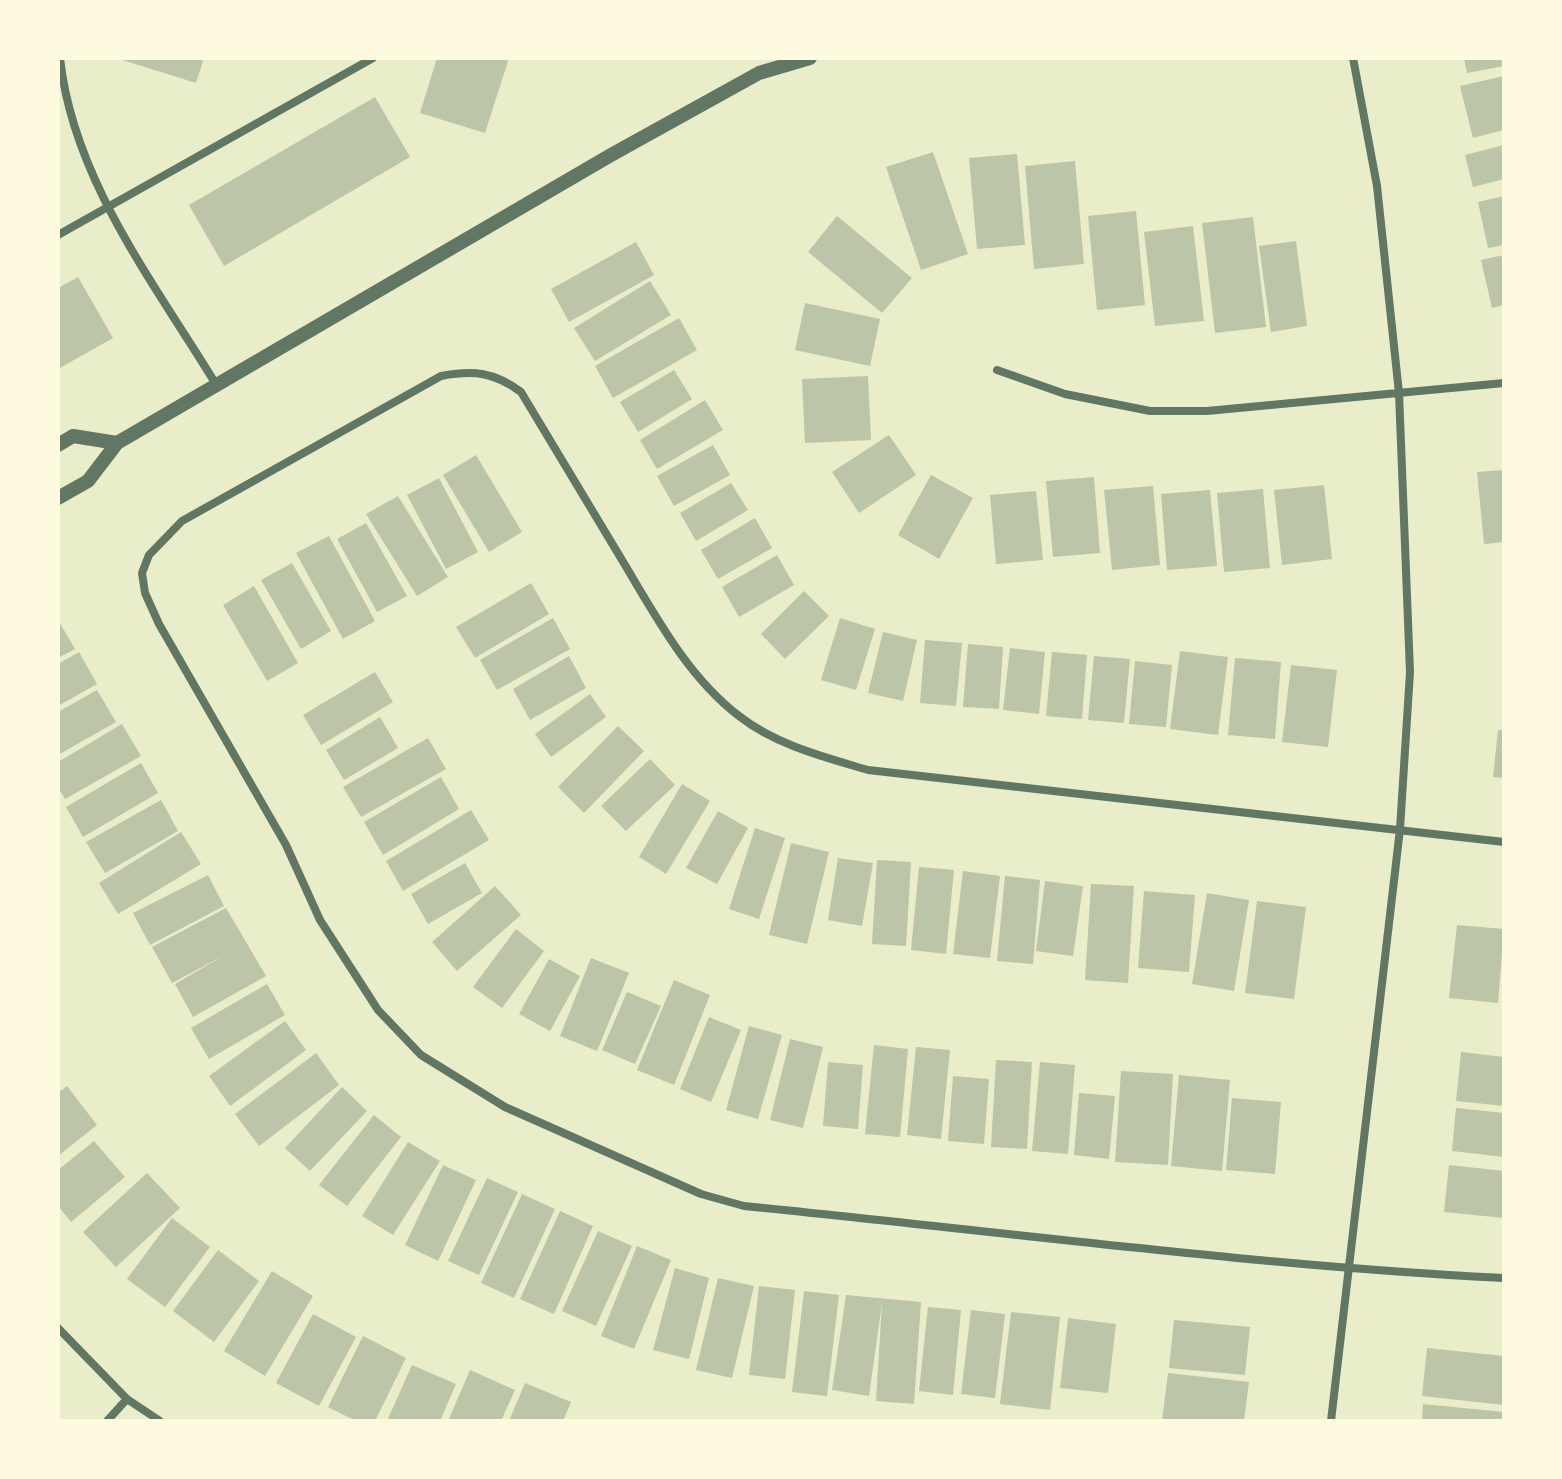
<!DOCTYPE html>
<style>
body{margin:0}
#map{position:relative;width:1562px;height:1479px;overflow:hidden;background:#e9edc9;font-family:"Archivo Narrow",sans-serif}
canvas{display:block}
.frame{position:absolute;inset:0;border:60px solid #fefae0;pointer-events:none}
</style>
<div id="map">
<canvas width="1562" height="1479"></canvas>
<div class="frame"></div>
</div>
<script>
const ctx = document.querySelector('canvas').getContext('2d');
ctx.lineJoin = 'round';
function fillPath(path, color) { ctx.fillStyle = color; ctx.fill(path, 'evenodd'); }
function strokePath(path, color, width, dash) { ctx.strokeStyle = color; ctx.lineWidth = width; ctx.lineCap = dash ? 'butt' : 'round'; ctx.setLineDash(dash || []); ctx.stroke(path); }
fillPath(new Path2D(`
 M116 58H204L196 83Z
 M437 58H509L485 133 420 113Z
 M1464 58H1504V66L1467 73Z
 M1504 76V130L1473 138 1460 86Z
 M375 97 410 157 224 266 189 205Z
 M1504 145V179L1473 187 1465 155Z
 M933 152 968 254 921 270 886 167Z
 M1017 154 1025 245 977 249 969 158Z
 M1075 161 1084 264 1034 269 1025 166Z
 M1504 196V245L1488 248 1478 202Z
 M1136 211 1145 305 1097 310 1088 216Z
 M837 216 912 278 882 313 808 252Z
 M1253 217 1266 327 1215 333 1202 223Z
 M1193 226 1204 321 1155 326 1144 232Z
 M1296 241 1307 326 1271 332 1259 246Z
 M636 242 654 275 569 322 551 289Z
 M1504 255V305L1492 308 1481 260Z
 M78 277 113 338 58 369V288Z
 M650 281 671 315 595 361 574 328Z
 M805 303 880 319 870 366 795 350Z
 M679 318 697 350 613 398 595 366Z
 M674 370 692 399 638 432 620 402Z
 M868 376 871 440 805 443 802 379Z
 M705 400 723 430 657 469 640 440Z
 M889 435 916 475 859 513 832 472Z
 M713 445 730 475 674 506 657 476Z
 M476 455 522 532 489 552 443 475Z
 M1504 470V542L1484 544 1477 472Z
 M931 475 973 498 939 559 898 535Z
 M1094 477 1100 553 1053 557 1046 481Z
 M439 478 478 552 446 569 407 495Z
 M731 483 748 510 696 541 680 513Z
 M1324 485 1332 559 1282 565 1274 490Z
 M1153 486 1160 565 1112 570 1104 490Z
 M1263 489 1270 568 1224 572 1217 493Z
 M1210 490 1217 566 1167 570 1161 494Z
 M1036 491 1043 560 996 564 990 495Z
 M398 496 448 577 417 596 366 514Z
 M755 518 772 548 718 579 701 550Z
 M366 523 407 596 377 612 337 539Z
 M329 536 375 621 343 639 296 553Z
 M777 555 794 585 739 617 722 587Z
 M292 563 331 631 301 649 261 580Z
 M531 583 549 614 475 658 456 627Z
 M254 586 298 663 267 681 223 605Z
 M804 591 829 616 785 659 761 634Z
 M553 618 570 649 497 690 480 660Z
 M840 618 875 629 856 690 821 680Z
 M58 620 75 649 58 658Z
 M883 632 917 640 903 701 868 693Z
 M925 640 962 643 956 706 920 703Z
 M968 644 1003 647 999 709 963 707Z
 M1010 648 1045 652 1039 714 1003 710Z
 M1180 651 1228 657 1218 735 1170 729Z
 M79 652 97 684 58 706V664Z
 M1052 652 1087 655 1082 719 1046 716Z
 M569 656 586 688 530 720 513 689Z
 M1094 656 1130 659 1124 723 1088 720Z
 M1235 658 1281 662 1275 739 1228 735Z
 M1135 661 1172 665 1166 727 1129 724Z
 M1291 665 1337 670 1328 747 1282 742Z
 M375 672 393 702 321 745 303 715Z
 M97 690 116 722 58 755V712Z
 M590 694 606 717 551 757 535 734Z
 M380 717 398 748 344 780 326 750Z
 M122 724 141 756 65 799 58 787V762Z
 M618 726 644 751 584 813 558 787Z
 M1498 730H1504V778L1493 777Z
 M428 738 446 769 361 817 343 787Z
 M650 759 675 785 626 831 601 806Z
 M141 763 158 793 83 837 66 807Z
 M441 777 459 809 383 855 364 822Z
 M682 784 710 801 666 874 639 857Z
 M161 800 178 831 105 873 86 842Z
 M471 810 489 840 403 891 386 861Z
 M718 811 748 828 717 884 686 868Z
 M755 828 785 838 759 919 729 909Z
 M181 832 201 864 118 914 99 883Z
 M791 843 829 852 807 944 769 935Z
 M838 858 873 863 862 926 828 920Z
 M877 860 911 862 906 946 872 944Z
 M465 863 482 893 428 924 411 894Z
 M919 867 954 870 946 954 911 950Z
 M963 871 1000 876 990 958 953 954Z
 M208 875 224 906 150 945 133 913Z
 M1005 876 1040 880 1033 964 997 961Z
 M1045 881 1083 886 1073 956 1036 951Z
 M1091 884 1134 886 1128 983 1085 980Z
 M495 886 521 915 457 971 432 942Z
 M1144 891 1195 895 1189 972 1138 968Z
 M1207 893 1249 900 1234 991 1192 984Z
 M1257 901 1306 907 1294 999 1245 993Z
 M226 908 266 976 193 1017 175 984 223 956 172 983 152 947Z
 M1457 925 1504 929 1498 1003 1449 998Z
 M516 929 544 951 502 1008 473 987Z
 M591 958 629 973 597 1051 560 1036Z
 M549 959 580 976 550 1031 519 1014Z
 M674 980 710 995 674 1085 637 1070Z
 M267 984 285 1015 209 1059 191 1028Z
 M627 992 661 1006 635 1064 602 1050Z
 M709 1017 741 1030 711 1102 680 1089Z
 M285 1021 306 1050 230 1106 209 1076Z
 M749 1026 782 1035 758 1119 726 1110Z
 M790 1039 823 1047 803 1128 770 1120Z
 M874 1045 908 1049 900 1137 865 1134Z
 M916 1047 950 1050 941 1139 907 1135Z
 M1461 1052 1504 1057V1106L1456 1101Z
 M316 1053 339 1085 259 1146 235 1114Z
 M996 1060 1032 1062 1027 1149 991 1147Z
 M828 1062 863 1065 858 1129 823 1126Z
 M1040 1062 1075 1065 1068 1154 1032 1151Z
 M1121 1071 1173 1074 1168 1165 1115 1162Z
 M1179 1075 1230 1080 1222 1171 1171 1166Z
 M953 1076 989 1079 984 1144 948 1141Z
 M67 1086 97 1125 58 1156V1093Z
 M342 1087 367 1111 310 1171 285 1148Z
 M1079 1093 1115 1096 1109 1159 1074 1155Z
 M1232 1098 1281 1102 1275 1174 1226 1170Z
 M1456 1108 1504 1113V1157L1452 1151Z
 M374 1115 401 1137 347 1206 319 1185Z
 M94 1141 125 1177 71 1222 58 1206V1170Z
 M408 1142 440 1161 393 1235 362 1216Z
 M443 1165 476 1180 438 1261 405 1245Z
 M1449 1165 1504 1171V1218L1444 1212Z
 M147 1173 180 1208 116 1267 83 1232Z
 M487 1178 518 1192 479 1275 448 1261Z
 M522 1194 555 1209 514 1298 481 1283Z
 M560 1211 593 1226 554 1314 520 1299Z
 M172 1218 210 1247 165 1307 127 1279Z
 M598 1231 632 1246 596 1326 562 1311Z
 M637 1246 671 1260 634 1349 601 1336Z
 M218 1250 259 1281 214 1342 173 1311Z
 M675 1268 709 1278 689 1359 653 1350Z
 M272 1271 313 1296 265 1376 224 1351Z
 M718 1278 754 1286 732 1378 696 1370Z
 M759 1286 795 1290 785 1379 749 1375Z
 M804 1291 839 1295 827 1396 792 1392Z
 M846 1295 921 1302 914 1404 876 1401 882 1303 869 1396 832 1390Z
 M928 1307 961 1310 953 1395 919 1391Z
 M971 1310 1005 1314 995 1398 961 1394Z
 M1011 1312 1060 1317 1050 1410 1000 1404Z
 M313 1314 356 1337 319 1406 276 1383Z
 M1068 1318 1116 1324 1108 1393 1060 1388Z
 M1174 1320 1250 1327 1245 1375 1169 1368Z
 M363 1336 406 1358 375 1421H356L328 1407Z
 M1427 1348 1504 1356V1405L1422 1396Z
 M412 1365 456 1384 440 1421H387Z
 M470 1370 515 1390 501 1421H448Z
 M1168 1373 1249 1382 1244 1421H1162Z
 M525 1383 571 1402 563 1421H509Z
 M1423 1404 1504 1412V1421H1422Z`), '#bcc5a7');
strokePath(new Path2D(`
 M60 58C73 180 155 284 217 386
 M58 235 373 58
 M997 370 1065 394 1150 411H1207L1504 383
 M1504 842 868 770C824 757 776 745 739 716 687 676 655 615 622 560 588 504 555 448 521 392 494 372 474 370 441 376L182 521 149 555 142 573 145 593 159 624 286 845 320 920 378 1010 421 1055 505 1107 701 1194 744 1206C997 1231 1249 1265 1504 1278
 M58 1328 127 1399 160 1421
 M107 1421 127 1399
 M1331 1421 1400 829 1410 672 1399 393 1377 186 1353 58`), '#617663', 8);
strokePath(new Path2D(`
 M58 445 73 436 117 443
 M58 498 88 481 117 443 611 155 759 73 810 58`), '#617663', 14);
</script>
